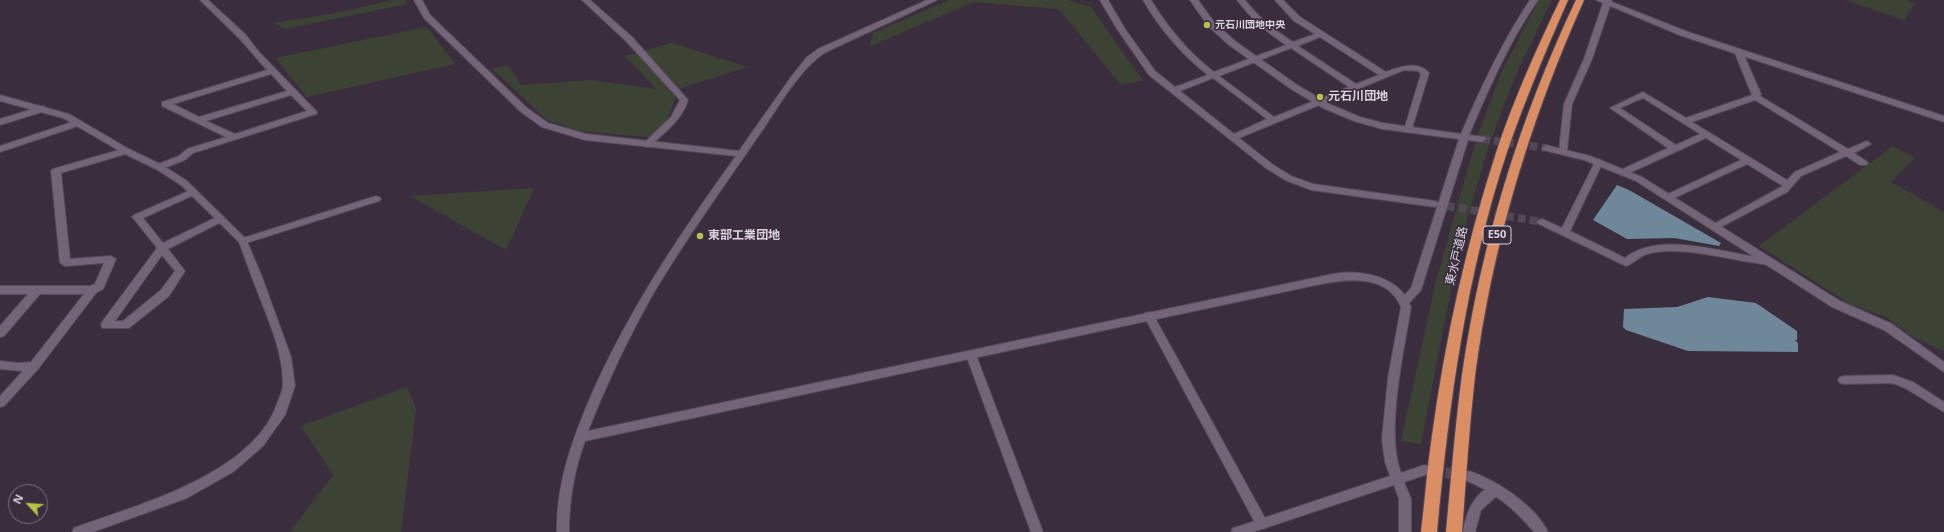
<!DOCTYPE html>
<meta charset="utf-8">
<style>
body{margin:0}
#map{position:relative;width:1944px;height:532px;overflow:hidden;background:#3a2e3e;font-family:"Noto Sans",sans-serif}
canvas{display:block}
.north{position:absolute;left:8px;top:484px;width:40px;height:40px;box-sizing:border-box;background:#3a2e3e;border:1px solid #7a707e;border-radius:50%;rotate:296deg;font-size:11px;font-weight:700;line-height:16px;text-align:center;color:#dbd3dd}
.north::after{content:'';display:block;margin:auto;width:14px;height:18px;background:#b7c148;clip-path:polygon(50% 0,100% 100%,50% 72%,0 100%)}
</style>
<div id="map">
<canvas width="1944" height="532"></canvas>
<div class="north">N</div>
</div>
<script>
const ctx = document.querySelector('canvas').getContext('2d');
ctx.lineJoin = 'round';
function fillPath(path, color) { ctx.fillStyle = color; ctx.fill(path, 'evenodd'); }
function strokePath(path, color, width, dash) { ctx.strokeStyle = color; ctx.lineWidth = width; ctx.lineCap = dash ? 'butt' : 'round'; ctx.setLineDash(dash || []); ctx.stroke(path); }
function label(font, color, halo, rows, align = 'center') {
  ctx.font = font + ' "Noto Sans","Noto Sans JP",sans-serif'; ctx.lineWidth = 3.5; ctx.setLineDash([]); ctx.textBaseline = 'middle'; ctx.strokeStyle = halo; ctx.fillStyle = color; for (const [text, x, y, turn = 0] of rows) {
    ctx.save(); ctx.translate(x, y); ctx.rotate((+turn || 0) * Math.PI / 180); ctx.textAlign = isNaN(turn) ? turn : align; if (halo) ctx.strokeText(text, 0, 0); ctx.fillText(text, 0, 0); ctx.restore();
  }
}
fillPath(new Path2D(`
 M392 0H405L407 4 285 29 274 23 336 13Z
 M949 0H1068L1091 7 1143 81 1120 84 1059 9 974 2 870 46 873 33Z
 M1539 0H1552L1517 72 1490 142 1469 212 1453 279 1421 444 1401 441 1436 281 1476 140 1501 73Z
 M1845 0H1907L1915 4 1904 20Z
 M427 27 455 64 307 97 275 58Z
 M672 43 747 67 679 89 660 138 579 131 547 120 492 69 508 65 521 85 590 80 657 89 625 56Z
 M1893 146 1915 158 1891 182 1944 212V351L1913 337 1886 317 1850 304 1759 246Z
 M534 188 506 250 410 196Z
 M407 387 416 409 401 532H290L333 475 301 426Z`), '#3c4335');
fillPath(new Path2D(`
 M1617 185 1629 190 1721 243 1719 246 1674 238 1627 239 1593 220Z
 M1708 297 1756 303 1797 331V340H1795L1798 343V352L1688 351 1626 330 1623 327 1624 309 1677 307Z`), '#6e889a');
strokePath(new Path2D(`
 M1435 204 1542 222`), '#524756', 8, [8, 4]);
strokePath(new Path2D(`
 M1482 139 1546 148`), '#524756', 8, [8, 4]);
strokePath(new Path2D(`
 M1429 471 1465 475`), '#524756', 11, [11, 5.5]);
const minor = new Path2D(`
 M200 0H208L245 34 259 52 317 112 316 114 193 153 185 160 159 170 154 167 156 165 179 156 187 149 226 137 162 106V102L267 70 239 38ZM271 74 287 91 199 117 173 104ZM291 95 307 111 235 134 206 121Z
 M582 0H590L632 37 688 100C682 120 665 132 650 146L647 147 643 144 671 117 680 100 626 41Z
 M1100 0H1108L1125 29 1155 71 1175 87 1208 75C1181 54 1160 29 1143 0H1151C1168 28 1188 52 1214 72L1286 45C1266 32 1251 19 1237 0H1245C1260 19 1273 29 1293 42L1315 34 1294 21 1275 0H1283L1300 17 1386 72C1399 67 1418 60 1429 73L1411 132 1408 133 1404 130 1421 74 1418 71 1404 70 1239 138 1272 164 1291 176 1313 184 1435 201 1440 204 1435 207 1311 190 1285 180 1266 168 1149 75 1117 29ZM1320 37 1379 75 1356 84 1298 46ZM1291 48 1349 87 1274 117 1219 76ZM1213 78 1267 119 1234 134 1180 91Z
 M1604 0H1612L1592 59 1572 104 1567 151 1566 153H1560L1559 151 1564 104 1584 59Z
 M1735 49H1741L1742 51 1761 94 1760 96 1848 149 1867 141 1871 144 1854 153 1866 161 1868 163 1866 165H1860L1846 156 1801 176 1787 192 1715 230 1712 229 1710 227 1712 225 1783 186 1747 164 1672 199H1666L1664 197 1666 195 1741 160 1706 138 1627 174H1621L1619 172 1621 170 1668 148 1610 108 1643 92 1686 118 1752 95 1734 51ZM1643 98 1700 134 1676 145 1620 108ZM1755 100 1840 152 1795 172 1787 180 1692 122Z
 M42 106 45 107V111L0 125V119Z
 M78 120 81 121 82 123 81 125 0 152V146Z
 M126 148 130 151 129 153 61 173 70 259 111 256 116 259 103 289 96 293 38 369 4 406 0 407V396L23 371 0 369V361L18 363 31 362 84 294H40L4 336 0 337V326L28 294H0V286H90L95 284 104 263 65 266 60 263 51 171 53 169Z
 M1599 159 1603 162 1570 231 1625 258C1660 229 1729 255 1771 259L1776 262 1771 265C1736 262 1680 244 1647 254 1639 256 1634 264 1626 266L1539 224 1537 222 1539 220 1542 219 1562 228 1595 162Z
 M193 189 198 192 196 194 143 218 163 243 217 217H223L225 219 223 221 168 249 185 271 169 296 129 328H102L101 325 102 322 157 248 134 219 132 217 134 215ZM162 255 175 271 161 290 123 321H115Z
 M376 196 379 197 381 199 379 201 246 243H240L238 241 240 239Z
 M257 273 262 277 291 357 295 386 285 415 263 446 233 472 187 498 93 532H72L74 528C137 505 252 475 277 404 279 398 283 391 283 384 283 347 264 311 252 277Z
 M1149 312 1153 313 1154 316 1266 520 1268 524 1266 528 1262 529 1258 528 1144 316 1145 313Z
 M971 351 975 352 976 355 1043 532H1031L966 355 967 352Z
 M1496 484 1500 485 1502 489 1500 493 1481 510 1475 532H1463C1466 512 1475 491 1496 484Z`);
const tertiary = new Path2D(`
 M414 0H422L430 15 527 108 548 123 586 134 739 151 791 77 807 57 818 49 927 0H937L824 53C796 73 777 110 757 138 722 189 685 240 653 294 628 338 607 383 588 431L1333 274C1358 270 1388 274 1405 295L1411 288 1459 139 1382 129 1354 121 1323 108 1291 89 1229 45 1208 26 1190 0H1198L1214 22 1235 41 1297 85 1329 104 1360 117 1383 123 1461 134C1481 87 1502 42 1530 0H1538C1509 42 1489 88 1469 135L1485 137 1486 139 1482 142 1468 140 1421 290 1409 303 1411 307C1404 352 1385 431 1401 473L1424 465 1428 466 1430 470 1428 474 1404 482 1411 499V532H1399V499L1394 485 1253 532H1231L1233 528 1237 527 1390 476 1385 462 1382 439 1388 378 1401 307C1387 273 1345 279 1316 285L585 441C574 471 569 500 569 532H557C556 481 574 435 594 389 632 305 682 231 736 156L585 140 542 127 521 112 424 18Z
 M1596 0H1607L1688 32 1944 116V122L1682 36Z
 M0 95 69 114 129 149 162 165 187 181 246 239 262 277 261 280H253L239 242 181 185 156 169 123 153 63 118 0 101Z
 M1546 145 1590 156 1642 177 1840 301 1892 324 1944 362V372L1884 330 1832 307 1636 181 1584 160 1543 150 1542 148Z
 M1893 375 1913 382 1944 402V412L1905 388 1892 383 1844 384 1840 383 1838 380 1840 377 1844 376Z
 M1469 471C1496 480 1535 505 1548 532H1534C1514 508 1494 492 1465 480L1463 476 1465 472Z`);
const motorway = new Path2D(`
 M1560 0H1568C1546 50 1525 100 1507 152 1466 275 1449 403 1437 532H1421C1425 500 1427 468 1432 436 1445 340 1466 245 1496 153 1513 101 1536 50 1560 0Z
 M1576 0H1584C1530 120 1492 245 1475 376 1469 428 1466 480 1462 532H1446C1451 480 1455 427 1462 375 1481 244 1519 120 1576 0Z`);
strokePath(minor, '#554b59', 2);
strokePath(tertiary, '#554b59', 2);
strokePath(motorway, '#554b59', 2);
fillPath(minor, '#736477');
fillPath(tertiary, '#736477');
fillPath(motorway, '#db8e63');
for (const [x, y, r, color] of [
 [1207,25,4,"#b7c148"],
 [1320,97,4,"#b7c148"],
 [700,236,4,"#b7c148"]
]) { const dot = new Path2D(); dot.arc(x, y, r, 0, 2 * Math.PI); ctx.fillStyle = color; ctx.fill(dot); strokePath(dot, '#3a2e3e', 1.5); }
label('bold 10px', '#dbd3dd', '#3a2e3e', [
 ["元石川団地中央",1215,25]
], 'left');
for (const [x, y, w] of [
 [1497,235,28]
]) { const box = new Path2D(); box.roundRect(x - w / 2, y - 9, w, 18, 3); ctx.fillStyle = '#3a2e3e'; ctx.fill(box); strokePath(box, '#dbd3dd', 1); }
label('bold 11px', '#dbd3dd', null, [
 ["E50",1497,235]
]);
label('bold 12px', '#dbd3dd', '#3a2e3e', [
 ["元石川団地",1328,97],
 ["東部工業団地",708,236]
], 'left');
label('12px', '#dbd3dd', '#3a2e3e', [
 ["東水戸道路",1457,256,-77]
]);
</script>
